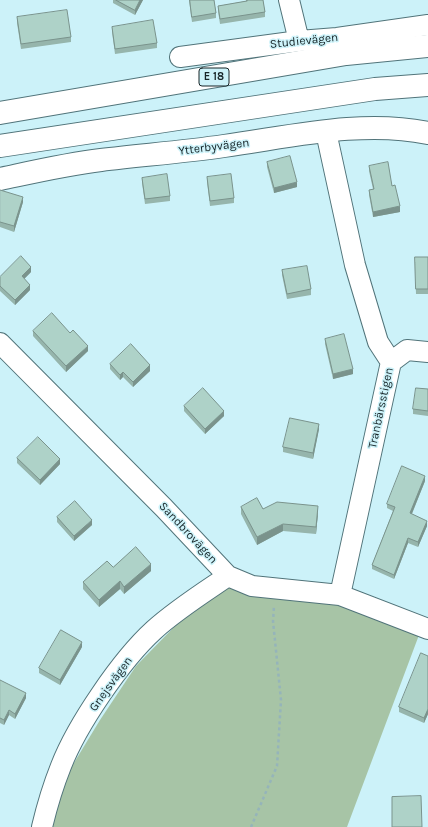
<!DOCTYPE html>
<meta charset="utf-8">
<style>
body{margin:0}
canvas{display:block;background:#ccf2f9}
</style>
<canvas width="428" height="827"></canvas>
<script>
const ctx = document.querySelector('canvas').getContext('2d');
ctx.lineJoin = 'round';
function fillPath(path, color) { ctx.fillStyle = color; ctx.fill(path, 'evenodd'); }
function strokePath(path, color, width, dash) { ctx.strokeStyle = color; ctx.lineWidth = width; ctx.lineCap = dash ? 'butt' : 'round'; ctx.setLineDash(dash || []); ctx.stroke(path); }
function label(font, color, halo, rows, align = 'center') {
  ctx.font = font + ' Karla,sans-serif'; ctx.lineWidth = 3; ctx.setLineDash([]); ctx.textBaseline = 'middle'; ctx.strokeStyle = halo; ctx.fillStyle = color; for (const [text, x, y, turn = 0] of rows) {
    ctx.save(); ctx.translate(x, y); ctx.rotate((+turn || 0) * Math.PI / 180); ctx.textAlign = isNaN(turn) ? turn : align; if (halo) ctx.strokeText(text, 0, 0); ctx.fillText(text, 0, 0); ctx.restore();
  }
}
fillPath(new Path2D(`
 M224 586 356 605 419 635 347 827H51L69 771 100 720 136 666 178 623Z`), '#a7c4a6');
const street = new Path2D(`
 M289 0 299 41
 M180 57 299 41 337 38 428 25
 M326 132 355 265 378 342 391 362 340 595
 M0 343 164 508 228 576 252 586 340 595 428 629
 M391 362 407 350 428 352
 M42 827C47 806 53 786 61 766 77 725 121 660 154 630 176 610 203 593 228 576`);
const secondary = new Path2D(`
 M0 179C33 172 67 164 101 160 142 155 183 152 224 146 290 137 362 119 428 133`);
const highway = new Path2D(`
 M0 113 346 54 428 46
 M0 146 375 89 428 85`);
strokePath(street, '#51747a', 22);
strokePath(secondary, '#51747a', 24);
strokePath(highway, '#51747a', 24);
strokePath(new Path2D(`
 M251 827 277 766 281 700 273 621 274 606`), '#95b4ba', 2.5, [3, 3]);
strokePath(street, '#fff', 20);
strokePath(secondary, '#fff', 22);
strokePath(highway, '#fff', 22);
fillPath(new Path2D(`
 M113 0H143L135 15 113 3Z
 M189 0H214L216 13V18L192 22Z
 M246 0H263L265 12V17L220 24 218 11V6L246 1Z
 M17 17 71 37V42L21 49 17 23Z
 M112 27 157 43V48L115 54 112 32Z
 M267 162 297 187 274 193 267 167Z
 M369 166 392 186 400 212 373 217 369 195V190L373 189 369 171Z
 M207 177 234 198V203L210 206 207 182Z
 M142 178 170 196V201L145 204 142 183Z
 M0 190 23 202 14 232 0 227Z
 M428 257V294H416L415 262Z
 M282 270 311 289V295L287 299 282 275Z
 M31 272 24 279 30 290 15 305 0 291V277Z
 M33 331 88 351 66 372 33 336Z
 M325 339 353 374 333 379 325 344Z
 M110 364 150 371 133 387 123 377 120 380 110 369Z
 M428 389V416L413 414V409Z
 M184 406 224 416 205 434 184 411Z
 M319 429 313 459 283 452V447Z
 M17 458 60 464 40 485 17 463Z
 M425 481 412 514 427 526 418 547 408 543 394 579 372 569V565L393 511 387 508V504Z
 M241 507 318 513 316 534 283 531 257 545 241 514Z
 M57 517 92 525 74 541 57 522Z
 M113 567 151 571 124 594 120 589 99 607 83 589V582Z
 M82 647 60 685 39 673V668Z
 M428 656V714L424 723 399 712V707Z
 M0 680 26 698 15 719 9 715 4 725 0 723Z`), '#96b5ac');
fillPath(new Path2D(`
 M140 0H143L135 15V10Z
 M297 182V187L274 193V188Z
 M23 197V202L14 232V226Z
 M400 206V212L373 217V212Z
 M31 267V272L22 281V276Z
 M30 285V290L15 305V300Z
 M88 346V351L66 372V366Z
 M150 365V371L133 387V382Z
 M353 369V374L333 379V374Z
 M123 372V377L120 380V375Z
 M224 411V416L205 434V429Z
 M319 424V429L313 459V453Z
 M60 459V464L40 485V480Z
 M425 476V481L410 518V513Z
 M318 506V513L316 534V527Z
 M92 520V525L74 541V536Z
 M427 521V526L418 547V542Z
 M283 524V531L257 545V537Z
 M408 538V543L394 579V575Z
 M151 564V571L124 594V587Z
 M120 581V589L99 607V600Z
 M82 642V647L60 685V680Z
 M26 693V698L15 719V714Z
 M428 709V714L424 723V718Z
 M9 710V715L4 725V720Z`), '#7a938c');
const building = new Path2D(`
 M116 0H140L135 10Z
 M190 0H214L216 13 192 17Z
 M247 0H263L265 12 220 19 218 6 247 1Z
 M67 10 71 37 21 44 17 17Z
 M153 20 157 43 115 49 112 27Z
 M290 156 297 182 274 188 267 162Z
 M388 162 392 186 395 185 400 206 373 212 369 190 374 189 369 166Z
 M167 174 170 196 145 199 142 178Z
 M231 174 234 198 210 201 207 177Z
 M0 190 23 197 14 226 0 222Z
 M21 256 31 267 22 276 30 285 15 300 0 286V277Z
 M415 257H428V289H416Z
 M307 266 311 289 287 294 282 270Z
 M52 313 70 333 73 330 88 346 66 366 33 331Z
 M344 334 353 369 333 374 325 339Z
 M131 344 150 365 133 382 123 372 120 375 110 364Z
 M203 388 224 411 205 429 184 406Z
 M416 388 428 389V411L413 409Z
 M290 418 319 424 313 453 283 447Z
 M38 437 60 459 40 480 17 458Z
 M402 466 425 476 410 513 427 521 418 542 408 538 394 575 372 565 395 507 387 504Z
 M257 498 263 509 277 502 318 506 316 527 283 524 257 537 241 507Z
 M75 501 92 520 74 536 57 517Z
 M136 547 151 564 124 587 120 581 99 600 83 582 107 561 113 567Z
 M61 630 82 642 60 680 39 668Z
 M421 653 428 656V709L424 718 399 707Z
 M0 680 26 693 15 714 9 710 4 720 0 718Z
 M421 796 422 827H392V797Z`);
fillPath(building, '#aed2c8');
strokePath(building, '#7a938c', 1);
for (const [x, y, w] of [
 [214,77,30]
]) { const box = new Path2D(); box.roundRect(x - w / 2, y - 9, w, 18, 3); ctx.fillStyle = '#ccf2f9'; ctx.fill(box); strokePath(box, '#162427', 1); }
label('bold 11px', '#162427', null, [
 ["E 18",214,77]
]);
label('12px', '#162427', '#ccf2f9', [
 ["Studievägen",304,41,-6],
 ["Ytterbyvägen",214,147,-7],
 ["Tranbärsstigen",381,408,-78],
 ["Sandbrovägen",188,533,47],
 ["Gnejsvägen",111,684,-54]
]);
</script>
